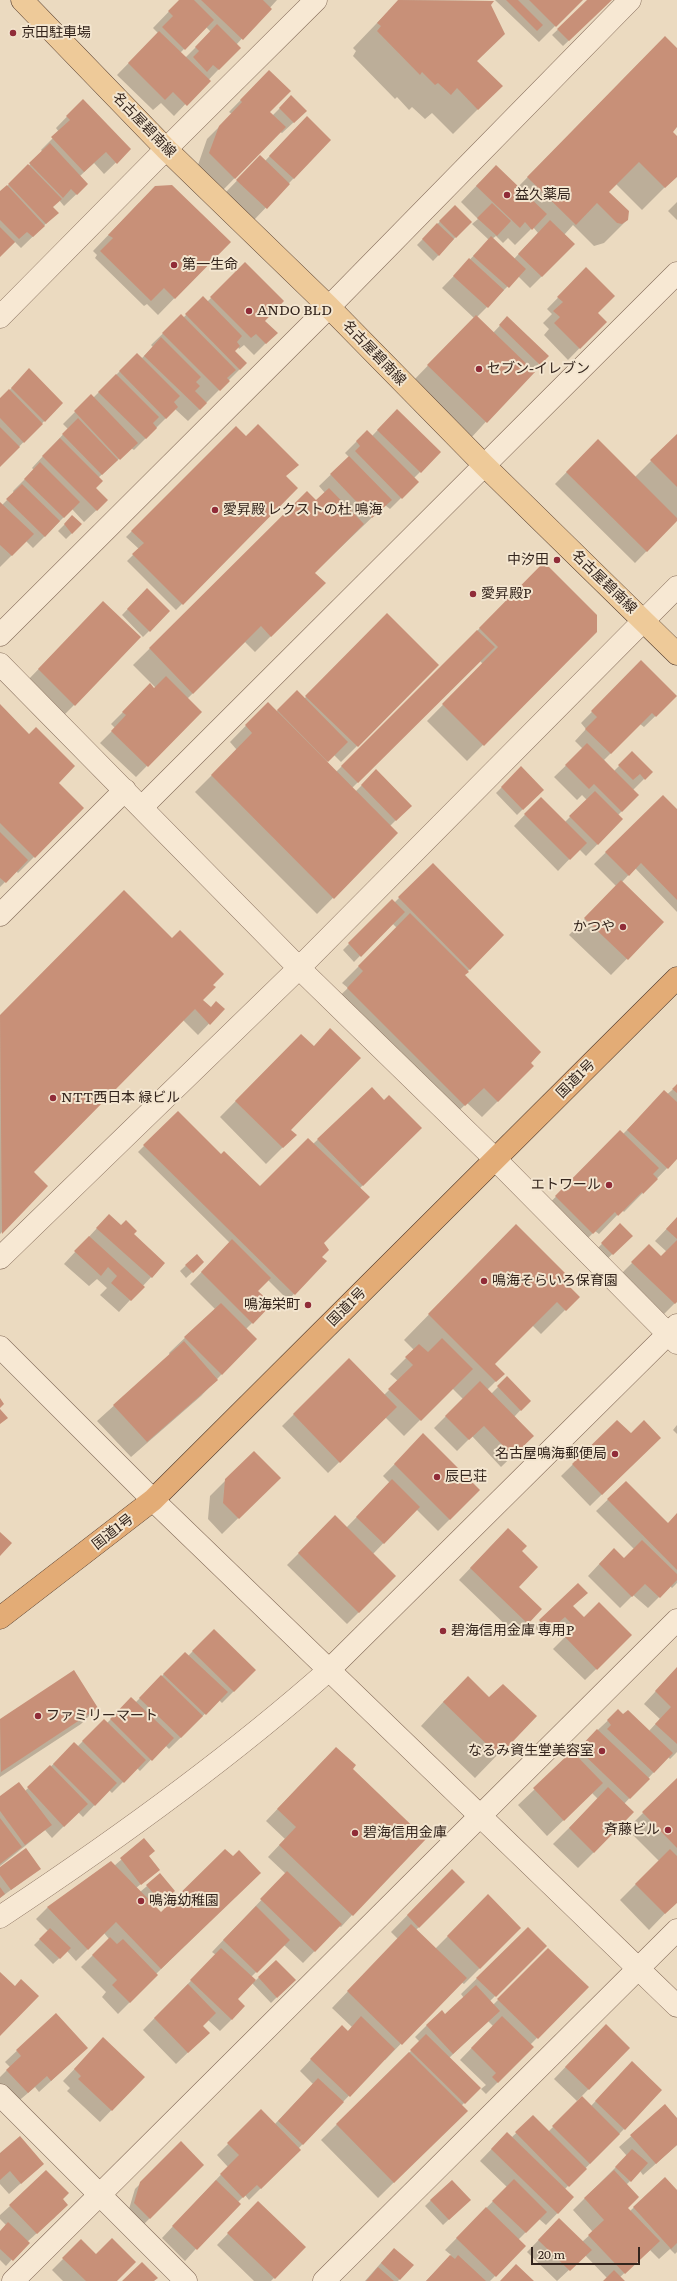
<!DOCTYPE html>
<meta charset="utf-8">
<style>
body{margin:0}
#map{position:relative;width:677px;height:2281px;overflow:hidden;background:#ebdac0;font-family:Literata,serif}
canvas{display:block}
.scale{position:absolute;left:531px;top:2247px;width:109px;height:18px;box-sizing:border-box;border:2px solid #34251d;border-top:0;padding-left:5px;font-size:12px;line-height:14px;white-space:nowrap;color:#34251d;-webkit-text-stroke:3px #f3e5cf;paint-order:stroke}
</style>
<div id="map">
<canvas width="677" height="2281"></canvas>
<div class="scale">20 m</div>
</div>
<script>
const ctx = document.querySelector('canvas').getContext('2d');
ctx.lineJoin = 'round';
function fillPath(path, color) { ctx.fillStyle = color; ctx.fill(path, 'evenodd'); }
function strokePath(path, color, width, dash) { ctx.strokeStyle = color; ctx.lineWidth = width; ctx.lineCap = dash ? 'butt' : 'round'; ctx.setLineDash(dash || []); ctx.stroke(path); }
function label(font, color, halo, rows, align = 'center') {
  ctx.font = font + ' Literata,"Noto Sans JP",serif'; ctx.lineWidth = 4; ctx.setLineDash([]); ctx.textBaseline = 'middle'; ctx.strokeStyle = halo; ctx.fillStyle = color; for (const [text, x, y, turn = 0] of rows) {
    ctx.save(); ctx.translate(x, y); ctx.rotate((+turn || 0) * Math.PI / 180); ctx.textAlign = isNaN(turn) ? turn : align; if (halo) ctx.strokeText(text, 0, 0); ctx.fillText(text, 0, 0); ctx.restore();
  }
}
fillPath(new Path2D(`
 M180 0H277L236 45 239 48 174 116 161 103 153 110 117 75 158 33 153 28ZM206 27 211 32 185 58 180 53Z
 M399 0 493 1 490 5 476 61 501 86 453 134 432 113 425 119 412 107 409 110 397 97 395 99 353 56 356 51 353 48Z
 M495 0H581L539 42Z
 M589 0H611L563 46 552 35Z
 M677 49V126L671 132 677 137V175L642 210 616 184 608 192 627 220 604 243 594 246 573 225 564 235 542 276 530 288 518 276 477 317 493 333 507 318 539 364 470 439 412 382 474 318 442 288 489 240 472 224 478 219 461 202 480 182 518 187 642 60ZM533 227 538 233 514 259 492 239 496 236 503 243 508 238 515 245Z
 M269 71V112L272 116 291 97 294 122 282 133 280 132 223 190 198 165 207 139 232 114 229 112Z
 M83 100 130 149 104 174 94 163 80 176 87 184 64 206 59 200 52 207 57 213 21 248 15 242 0 256V193L43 152 41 150 59 132 56 128Z
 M295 129 330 140 254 220 226 192 260 157 265 161Z
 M677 202V220L668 211Z
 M139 203 229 242 158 315 147 304 144 306 95 258 97 255 93 251Z
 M455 206 470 222 433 261 417 245Z
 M245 264 264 321 276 333 254 355 244 345 239 349 238 347 234 351 246 363 188 421 175 409 134 450 131 448 98 478 95 488 107 500 84 522 72 509 33 548 26 541 0 567V504L2 505 14 493 13 491 34 470 32 468 68 429 63 424 91 396 93 398 137 354 142 358 153 347 151 345 181 316 183 318 203 298 207 302Z
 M586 269 597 313 605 322 568 360 544 335 549 329 543 323 552 314 547 309Z
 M29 370 62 403 0 466V400Z
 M397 410 440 452 414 478 417 482 390 509 385 505 314 573 324 583 255 652 245 642 187 699 200 712 136 777 100 743 115 728 111 724 150 685 154 689 156 688 133 665 307 493 316 502 325 493 319 486 349 457 345 453 367 431 372 436Z
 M236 427 297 488 176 610 127 561 139 549 126 537Z
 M677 435V520L635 563 555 484 598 440 635 477Z
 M67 522 81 524 66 539 58 531Z
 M544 564 596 631 467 761 427 721 483 664 480 661 352 788 355 792 376 771 410 806 390 826 397 833 317 914 195 792 237 750 230 742 268 703 276 712 297 691 304 699 387 614 438 665 341 762 334 755 326 762 336 772Z
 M147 589 169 611 143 637 122 615Z
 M92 614 74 705 63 716 27 681Z
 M641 662 676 696 644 727 640 724 604 760 614 771 632 753 651 772 633 790 638 795 618 815 622 819 586 856 579 849 558 871 514 826 541 798 565 822 587 800 582 795 577 800 554 777 583 749 575 741 586 729 581 723Z
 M0 705 58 783 83 808 18 873 16 871 0 887Z
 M521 768 542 790 517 815 496 793Z
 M663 796 677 810V912L635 868 622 882 663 922 611 975 569 935 616 886 594 864Z
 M433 864 503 935 464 975 533 1066 482 1117 467 1103 448 1121 331 1004 348 988 342 983 397 928 392 923 354 962 343 950 392 900 394 903Z
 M124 891 212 985 201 1000 211 1008 223 1009 198 1035 183 1020 33 1172 47 1186 0 1234V1016Z
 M301 1035 290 1130 295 1135 266 1164 220 1117Z
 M677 1086V1158L624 1212 622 1210 599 1234 595 1231 574 1252 537 1216 620 1131 623 1134 642 1115Z
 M372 1088 384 1101 421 1128 360 1188 323 1243 321 1257 326 1261 288 1300 268 1280 257 1291 271 1304 246 1329 255 1339 201 1396 131 1457 97 1421 170 1355 169 1353 215 1309 190 1284 230 1243 138 1152 178 1112 221 1155 260 1187 313 1144Z
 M109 1215 164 1263 119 1312 100 1295 107 1288 97 1279 89 1286 64 1264Z
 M677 1218V1301L663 1315 621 1274 649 1246 661 1257 667 1252 655 1241Z
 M620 1225 631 1236 606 1260 596 1250Z
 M492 1250 569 1287 578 1297 541 1334 532 1325 494 1364 503 1374 487 1390 491 1394 507 1378 529 1401 514 1417 533 1436 501 1467 472 1436 457 1451 434 1428 463 1399 452 1388 404 1436 385 1417 328 1473 282 1426 349 1360 384 1395 398 1381 390 1374 414 1350 404 1340Z
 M197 1255 203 1262 186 1278 180 1271Z
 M617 1421 631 1435 660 1437 590 1506 561 1476Z
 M677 1425V1434L673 1430Z
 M423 1435 479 1490 438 1531 416 1509 373 1554 395 1576 347 1624 287 1565 335 1517 346 1528 390 1483 383 1476Z
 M254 1452 279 1478 222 1534 208 1519 210 1496Z
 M626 1482 668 1524 677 1515V1583L672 1588 670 1586 648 1608 633 1595 620 1608 588 1576 602 1561 624 1559 634 1549 596 1511Z
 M497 1540 517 1587 541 1609 516 1635 459 1580Z
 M578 1584 572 1606 584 1618 631 1635 585 1680 553 1649 573 1629 572 1628 568 1632 559 1622 543 1636 534 1627Z
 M214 1630 255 1670 222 1703 219 1700 169 1749 165 1745 140 1771 137 1768 112 1793 109 1790 83 1817 78 1812 52 1838 45 1830 0 1866V1797L25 1791 63 1755 78 1746 104 1720 107 1723 120 1710 136 1702 185 1653 188 1656Z
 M677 1668V1752L670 1759 668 1757 624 1804 594 1852 578 1868 553 1844 598 1799 592 1793 547 1836 518 1805 618 1711 649 1731 660 1719 644 1704Z
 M73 1672 97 1708 81 1724 0 1777V1720Z
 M489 1699 535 1716 475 1778 421 1726 445 1700Z
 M325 1759 352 1769 425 1839 352 1915 341 1927 339 1926 303 1963 284 1945 251 1977 255 1981 276 1961 294 1980 271 2003 252 1983 237 1999 244 2006 231 2020 220 2031 208 2020 202 2026 208 2033 176 2064 143 2030 216 1955 212 1952 286 1874 268 1857 285 1839 266 1821Z
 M677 1779V1901L649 1930 620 1900 659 1861 627 1829Z
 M144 1840 152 1875 136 1888 140 1892 160 1875 167 1896 155 1907 160 1913 248 1884 156 1974 157 1975 118 2014 102 1997 106 1992 81 1967 109 1939 104 1933 76 1961 67 1951 53 1964 34 1945 48 1931 36 1919 47 1908 110 1862 114 1866Z
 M0 1868 39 1869 0 1898Z
 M463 1882 416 1930 435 1949 488 1896 520 1928 464 1984 461 1982 385 2060 384 2059 298 2149 299 2150 249 2200 245 2195 238 2202 185 2261 162 2238 228 2167 217 2155 261 2111 274 2125 313 2084 300 2071 331 2038 347 2032 352 2027 332 2008 398 1939 391 1932 436 1886Z
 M528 1928 546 1946 490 2001 493 2005 548 1949 587 1987 530 2045 533 2047 486 2094 481 2089 486 2085 460 2060 493 2026 488 2021 449 2058 480 2088 461 2106 466 2111 378 2198 321 2140 420 2042 415 2037 427 2025 445 2016 464 1998 461 1994Z
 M56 2014 75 2059 39 2092 35 2087 15 2104 0 2087V2077L10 2067 5 2062Z
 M594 2037 629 2048 577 2101 554 2079Z
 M103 2039 143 2077 100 2122 67 2091 70 2088 63 2081Z
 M621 2074 624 2129 565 2189 573 2197 546 2225 539 2219 518 2240 525 2246 490 2281H426L451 2255 445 2250 507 2187 480 2161 507 2133 512 2137 533 2117 548 2132 582 2098 591 2106Z
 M665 2106 677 2120V2145L643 2175 640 2171 627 2184V2208L630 2211 665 2178 677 2192V2252L675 2254 670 2249 659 2259 650 2250 620 2277 624 2281H604L607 2278 585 2255 557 2281 527 2252 559 2219 582 2242 593 2232 573 2210 627 2156 619 2147Z
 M181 2143 203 2165 144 2224 129 2209 135 2189Z
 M0 2154 42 2164 9 2194 0 2184Z
 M61 2199 55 2217 27 2242 6 2266 0 2260V2232L6 2225 0 2219V2215L10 2206Z
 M431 2200 463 2206 443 2225 425 2206Z
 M247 2214 304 2247 271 2281H254L217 2245Z
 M81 2241 116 2281H63L52 2270Z
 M388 2255 412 2265 398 2281H365Z`), '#0003');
fillPath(new Path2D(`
 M179 0H194L214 20 185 50 162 27 173 16 168 11Z
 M201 0H263L272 9 243 40Z
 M398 0 494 1 491 5 505 34 477 61 503 86 478 110 457 88 451 95 438 83 435 85 422 72 420 75 377 31 381 26 377 23Z
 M506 0H518L543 25 537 31Z
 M529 0H583L556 27Z
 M587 0H612L569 41 557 29Z
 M217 24 241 48 219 70 213 65 207 72 193 57 199 51 195 47Z
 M159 31 211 81 187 106 173 92 165 100 128 63Z
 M665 36 677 48V127L673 132 677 136V177L665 188 639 162 609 192 629 211 628 220 622 224 617 223 597 203 576 225 527 177Z
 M269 70 291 91 270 112 286 127 235 179 209 153 219 126 242 102 240 100Z
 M291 95 307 111 294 123 279 108Z
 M83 99 131 149 117 164 106 152 84 172 51 137 70 120 66 116Z
 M307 116 331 140 294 179 269 156Z
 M50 143 88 184 77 195 71 189 63 198 29 163Z
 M260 155 290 184 267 209 236 180Z
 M28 164 62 199 53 207 59 213 46 224 8 184Z
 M496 165 547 214 532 230 525 222 520 228 476 186Z
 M7 185 45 226 33 237 27 232 19 239 0 220V191Z
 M172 185 231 242 175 299 164 288 151 301 100 251 113 238 108 235 155 186Z
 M492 203 511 221 497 236 477 218Z
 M455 205 472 222 456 238 439 221Z
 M550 220 575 244 542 277 518 254Z
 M437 223 454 239 439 256 422 239Z
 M0 227 15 242 0 257Z
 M491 236 526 269 509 288 473 256Z
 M469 258 504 290 488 308 453 276Z
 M245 262 284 301 265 321 278 333 266 344 256 334 251 338 210 297Z
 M586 267 615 296 598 313 607 322 580 349 554 323 560 317 553 311 563 302 557 297Z
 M203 296 242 336 237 342 240 346 235 351 247 363 240 370 185 314Z
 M181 314 236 370 227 378 230 381 220 391 162 333Z
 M476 315 535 372 487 423 427 365Z
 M507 316 549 356 540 365 499 325Z
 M161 337 201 377 196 382 200 386 195 391 207 403 200 410 144 356Z
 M137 353 180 396 174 402 178 407 166 419 119 371Z
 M29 368 63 403 45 422 11 388Z
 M116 374 159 417 153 423 157 428 146 439 98 392Z
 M9 389 43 424 24 443 0 418V398Z
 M91 394 138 443 120 460 74 411Z
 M397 409 441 452 421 473 377 430Z
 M78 418 118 460 102 475 62 434Z
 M258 424 299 465 286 476 298 488 183 605 132 554 144 543 131 531 236 426 246 436Z
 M0 427 20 447 0 467Z
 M367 430 419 482 402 499 355 451 360 446 356 441Z
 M677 434V487L650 460Z
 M60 438 103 481 96 488 108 500 97 511 42 456Z
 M598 439 677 518V521L647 552 566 472Z
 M349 456 392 500 372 518 330 474Z
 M40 462 80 502 64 518 24 479Z
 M22 484 60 521 45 537 6 499Z
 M329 488 364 524 315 573 326 583 271 637 261 626 193 694 149 648 307 491 316 500Z
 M0 502 34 534 12 556 0 545Z
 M72 515 82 524 72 534 64 524Z
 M544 562 597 615V632L484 746 442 704 498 647 479 628Z
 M147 588 170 611 150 632 127 609Z
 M103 601 141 637 75 706 38 669Z
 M387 613 439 665 358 747 305 696Z
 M477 630 495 647 358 783 341 766Z
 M641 660 677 696 656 717 652 713 611 754 585 729 597 717 591 711Z
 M166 676 202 712 148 767 111 731 126 715 122 712 150 683 154 688Z
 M297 690 348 742 328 762 277 710Z
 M268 702 398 833 334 899 211 775 252 733 245 725Z
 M0 704 29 734 36 727 75 766 59 783 84 808 35 858 0 823Z
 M587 743 639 795 622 812 594 784 589 789 565 765Z
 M632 751 653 772 645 780 640 774 633 780 618 765Z
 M521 766 544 790 523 810 501 787Z
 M376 769 412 806 396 821 361 785Z
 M595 791 623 819 598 845 569 816Z
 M663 795 677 809V900L641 863 629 876 605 852Z
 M541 797 587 843 570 860 524 814Z
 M0 832 28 860 6 883 0 878Z
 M433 863 504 935 470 970 398 897Z
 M621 880 664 922 628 960 584 918Z
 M124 890 172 938 180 930 224 974 213 985 216 987 203 1000 211 1007 216 1001 225 1009 210 1025 195 1009 34 1172 48 1186 2 1234 0 1015Z
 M392 899 405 912 361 957 348 943Z
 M410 913 469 972 465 975 541 1052 531 1063 534 1066 498 1102 484 1088 465 1106 347 988 363 971 358 966Z
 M330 1028 361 1058 291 1130 297 1135 283 1148 235 1101 301 1034 314 1046Z
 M677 1084V1093L672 1089Z
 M372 1087 384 1100 389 1095 422 1128 363 1186 317 1139Z
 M664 1090 677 1102V1159L668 1169 627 1130Z
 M178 1111 221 1154 224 1151 260 1186 308 1138 370 1197 324 1243 329 1250 322 1257 327 1261 295 1295 143 1145Z
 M620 1130 659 1168 653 1174 658 1179 643 1194 642 1192 618 1216 615 1212 593 1234 555 1196Z
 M109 1214 121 1225 126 1220 137 1231 134 1234 165 1263 152 1278 96 1228Z
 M677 1217V1239L666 1229Z
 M620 1223 633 1236 613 1255 601 1243Z
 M516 1224 574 1282 570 1287 580 1297 566 1311 557 1302 495 1364 505 1374 496 1382 428 1314Z
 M89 1236 145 1287 131 1301 111 1283 117 1276 108 1267 101 1276 74 1251Z
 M232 1239 271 1278 258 1291 272 1304 253 1324 201 1272Z
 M677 1240V1302L675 1304 631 1262 649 1244 661 1256Z
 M197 1254 204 1262 193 1273 185 1265Z
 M221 1303 257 1339 222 1375 184 1337Z
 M442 1338 473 1369 421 1421 388 1389 413 1365 405 1357 419 1344 428 1352Z
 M184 1341 218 1380 147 1442 113 1405Z
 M349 1358 397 1407 340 1463 293 1414Z
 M507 1376 531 1401 521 1411 497 1386Z
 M480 1381 534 1436 513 1456 484 1426 469 1440 445 1416Z
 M0 1398 4 1404 0 1408Z
 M0 1409 8 1418 0 1424Z
 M617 1420 631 1433 644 1420 661 1438 602 1495 572 1464Z
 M423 1433 480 1490 450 1520 394 1464Z
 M254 1451 281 1478 239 1519 223 1503 225 1479Z
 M392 1479 420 1507 384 1544 356 1517Z
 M626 1481 668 1523 677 1513V1570L607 1499Z
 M335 1515 396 1576 359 1613 298 1553Z
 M508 1528 527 1546 522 1551 538 1567 519 1587 542 1609 528 1624 470 1568Z
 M0 1532 12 1543 0 1556Z
 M642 1540 677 1574V1580L660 1598 645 1584 632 1597 599 1564 614 1548 624 1558Z
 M578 1583 588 1593 573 1606 584 1617 599 1602 632 1635 597 1670 564 1636 574 1626 565 1617 549 1631 539 1620Z
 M214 1629 256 1670 234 1692 192 1651Z
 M185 1652 228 1692 206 1715 163 1674Z
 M677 1667V1744L655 1724 671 1707 655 1691Z
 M74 1670 98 1708 1 1772 0 1719Z
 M161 1675 203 1716 181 1738 139 1698Z
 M468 1676 489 1697 503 1684 537 1716 499 1756 443 1702Z
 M131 1697 174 1738 152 1761 110 1719Z
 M618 1709 623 1714 628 1710 673 1753 654 1773 607 1729 611 1725 607 1720Z
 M104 1719 146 1760 124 1783 82 1741Z
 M597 1729 650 1779 630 1799 578 1749Z
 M74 1742 117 1783 95 1806 53 1764Z
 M336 1747 356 1765 353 1769 426 1839 353 1916 279 1845 296 1827 277 1809Z
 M572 1751 603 1783 564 1821 533 1788Z
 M50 1765 88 1804 64 1827 27 1787Z
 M677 1778V1848L642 1812Z
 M19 1782 52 1825 25 1845 0 1811V1796Z
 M608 1787 634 1812 594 1853 569 1828Z
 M0 1818 22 1847 0 1864Z
 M144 1838 155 1851 149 1856 160 1870 141 1885 120 1858Z
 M26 1848 41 1869 11 1890 0 1875V1867Z
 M225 1849 233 1856 239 1850 261 1873 161 1969 116 1922 88 1950 47 1907 111 1861 161 1912Z
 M670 1849 677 1856V1903L665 1914 635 1884Z
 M452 1869 465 1882 419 1928 407 1915Z
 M287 1871 342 1924 315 1952 260 1899Z
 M160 1873 175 1891 161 1902 146 1885Z
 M0 1887 5 1894 0 1898Z
 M488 1894 521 1928 480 1969 447 1936Z
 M256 1906 290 1940 257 1973 223 1940Z
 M411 1924 467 1978 402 2045 347 1991Z
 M528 1927 547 1946 496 1997 476 1978Z
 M50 1928 71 1948 60 1959 39 1939Z
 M110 1937 117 1944 123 1939 158 1975 130 2003 112 1985 117 1980 92 1955Z
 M221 1948 256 1980 238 1999 245 2006 232 2020 190 1980Z
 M548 1948 589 1987 538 2039 497 1999Z
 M276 1960 296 1980 277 1998 258 1977Z
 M0 1972 15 1986 21 1979 39 1996 0 2036Z
 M188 1984 216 2013 203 2026 210 2033 188 2053 154 2018Z
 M476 1985 500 2011 453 2054 426 2025 442 2010 445 2014Z
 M56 2013 88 2048 51 2081 47 2076 28 2093 6 2070 21 2056 16 2050Z
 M361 2016 395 2049 350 2097 310 2059 342 2025 348 2031Z
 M502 2016 534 2047 498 2083 492 2077 496 2073 471 2048Z
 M606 2024 630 2048 589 2090 565 2067Z
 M426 2034 481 2088 465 2104 410 2050Z
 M103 2037 145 2077 112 2111 78 2079 81 2076 74 2069Z
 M409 2052 468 2111 394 2183 336 2124Z
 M632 2061 662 2090 625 2130 595 2101Z
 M318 2078 344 2102 303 2145 278 2121Z
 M582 2096 620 2134 590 2164 552 2126Z
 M665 2104 677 2118V2145L656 2164 630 2135Z
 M261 2109 301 2150 261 2189 257 2185 243 2198 220 2174 239 2155 227 2143Z
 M533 2115 587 2169 569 2187 515 2132Z
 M507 2132 574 2197 558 2214 491 2149Z
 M20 2136 44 2164 21 2184 10 2171 0 2180V2153Z
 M181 2141 204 2165 150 2219 134 2203 140 2182Z
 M632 2149 648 2163 631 2182 615 2167Z
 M46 2170 69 2193 63 2199 68 2205 37 2234 9 2205Z
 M614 2170 639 2197 628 2208 660 2241 625 2274 588 2235 604 2220 584 2198Z
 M665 2177 677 2190V2243L671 2249 633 2207Z
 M514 2179 547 2212 526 2233 492 2201Z
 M216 2180 241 2204 197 2250 172 2226Z
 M452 2180 471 2200 449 2220 430 2200Z
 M258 2201 306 2247 275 2279 227 2233Z
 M486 2207 526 2246 496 2277 456 2238Z
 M559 2218 592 2250 570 2271 538 2240Z
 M8 2222 30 2243 13 2261 0 2249V2231Z
 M112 2238 136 2262 117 2281H86L62 2258 81 2239 96 2254Z
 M394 2248 414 2265 400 2280 381 2263Z
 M450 2255 455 2259 458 2255 486 2281H426Z
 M142 2262 158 2278 154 2281H122Z
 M516 2264 534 2281H500Z
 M378 2267 394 2281H366Z
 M614 2270 625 2281H603Z`), '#c89078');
const minor = new Path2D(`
 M0 317 166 149 316 0
 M0 635 329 307 630 0
 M0 664 299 968 495 1159 677 1343
 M142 807 677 273
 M0 915 125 790
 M0 1258 299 968 677 587
 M0 1917C115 1841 226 1761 329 1670L677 1325
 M0 2095 186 2281
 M13 2281 677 1620
 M324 2281 677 1930`);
const tertiary = new Path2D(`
 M0 1347 153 1500 677 2006`);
const primary = new Path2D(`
 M22 0 166 149 329 307 484 465 677 654`);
const trunk = new Path2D(`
 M0 1618 153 1500 677 978`);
strokePath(minor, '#846b59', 23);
strokePath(tertiary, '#846b59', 23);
strokePath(primary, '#513a2d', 23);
strokePath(trunk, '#513a2d', 23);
strokePath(minor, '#f7e8d3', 22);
strokePath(tertiary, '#f7e8d3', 22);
strokePath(primary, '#eeca99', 22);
strokePath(trunk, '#e3ac76', 22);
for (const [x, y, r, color] of [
 [13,33,4,"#902c38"],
 [507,195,4,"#902c38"],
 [174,265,4,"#902c38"],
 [249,311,4,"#902c38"],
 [479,369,4,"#902c38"],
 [215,510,4,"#902c38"],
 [557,560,4,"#902c38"],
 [473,594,4,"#902c38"],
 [623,927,4,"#902c38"],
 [53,1098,4,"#902c38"],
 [609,1185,4,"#902c38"],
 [484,1281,4,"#902c38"],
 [308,1305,4,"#902c38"],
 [615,1454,4,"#902c38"],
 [437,1477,4,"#902c38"],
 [443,1631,4,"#902c38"],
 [38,1716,4,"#902c38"],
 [602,1751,4,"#902c38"],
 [668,1830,4,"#902c38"],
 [355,1833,4,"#902c38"],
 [141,1901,4,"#902c38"]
]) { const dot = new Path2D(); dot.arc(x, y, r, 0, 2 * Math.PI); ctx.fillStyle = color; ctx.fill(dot); strokePath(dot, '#f3e5cf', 1.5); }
label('14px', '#34251d', '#f3e5cf', [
 ["京田駐車場",21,33],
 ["益久薬局",515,195],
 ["第一生命",182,265],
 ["ANDO BLD",257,311],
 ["セブン-イレブン",487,369],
 ["愛昇殿 レクストの杜 鳴海",223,510],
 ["中汐田",549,560,"right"],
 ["愛昇殿P",481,594],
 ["かつや",615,927,"right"],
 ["NTT西日本 緑ビル",61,1098],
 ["エトワール",601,1185,"right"],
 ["鳴海そらいろ保育園",492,1281],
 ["鳴海栄町",300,1305,"right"],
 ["名古屋鳴海郵便局",607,1454,"right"],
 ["辰巳荘",445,1477],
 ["碧海信用金庫 専用P",451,1631],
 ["ファミリーマート",46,1716],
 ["なるみ資生堂美容室",594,1751,"right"],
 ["斉藤ビル",660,1830,"right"],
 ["碧海信用金庫",363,1833],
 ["鳴海幼稚園",149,1901]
], 'left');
label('14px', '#34251d', '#f3e5cf', [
 ["名古屋碧南線",144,125,46],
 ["名古屋碧南線",374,353,46],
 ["名古屋碧南線",604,582,44],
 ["国道1号",576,1079,-45],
 ["国道1号",347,1307,-45],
 ["国道1号",113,1532,-38]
]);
</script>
